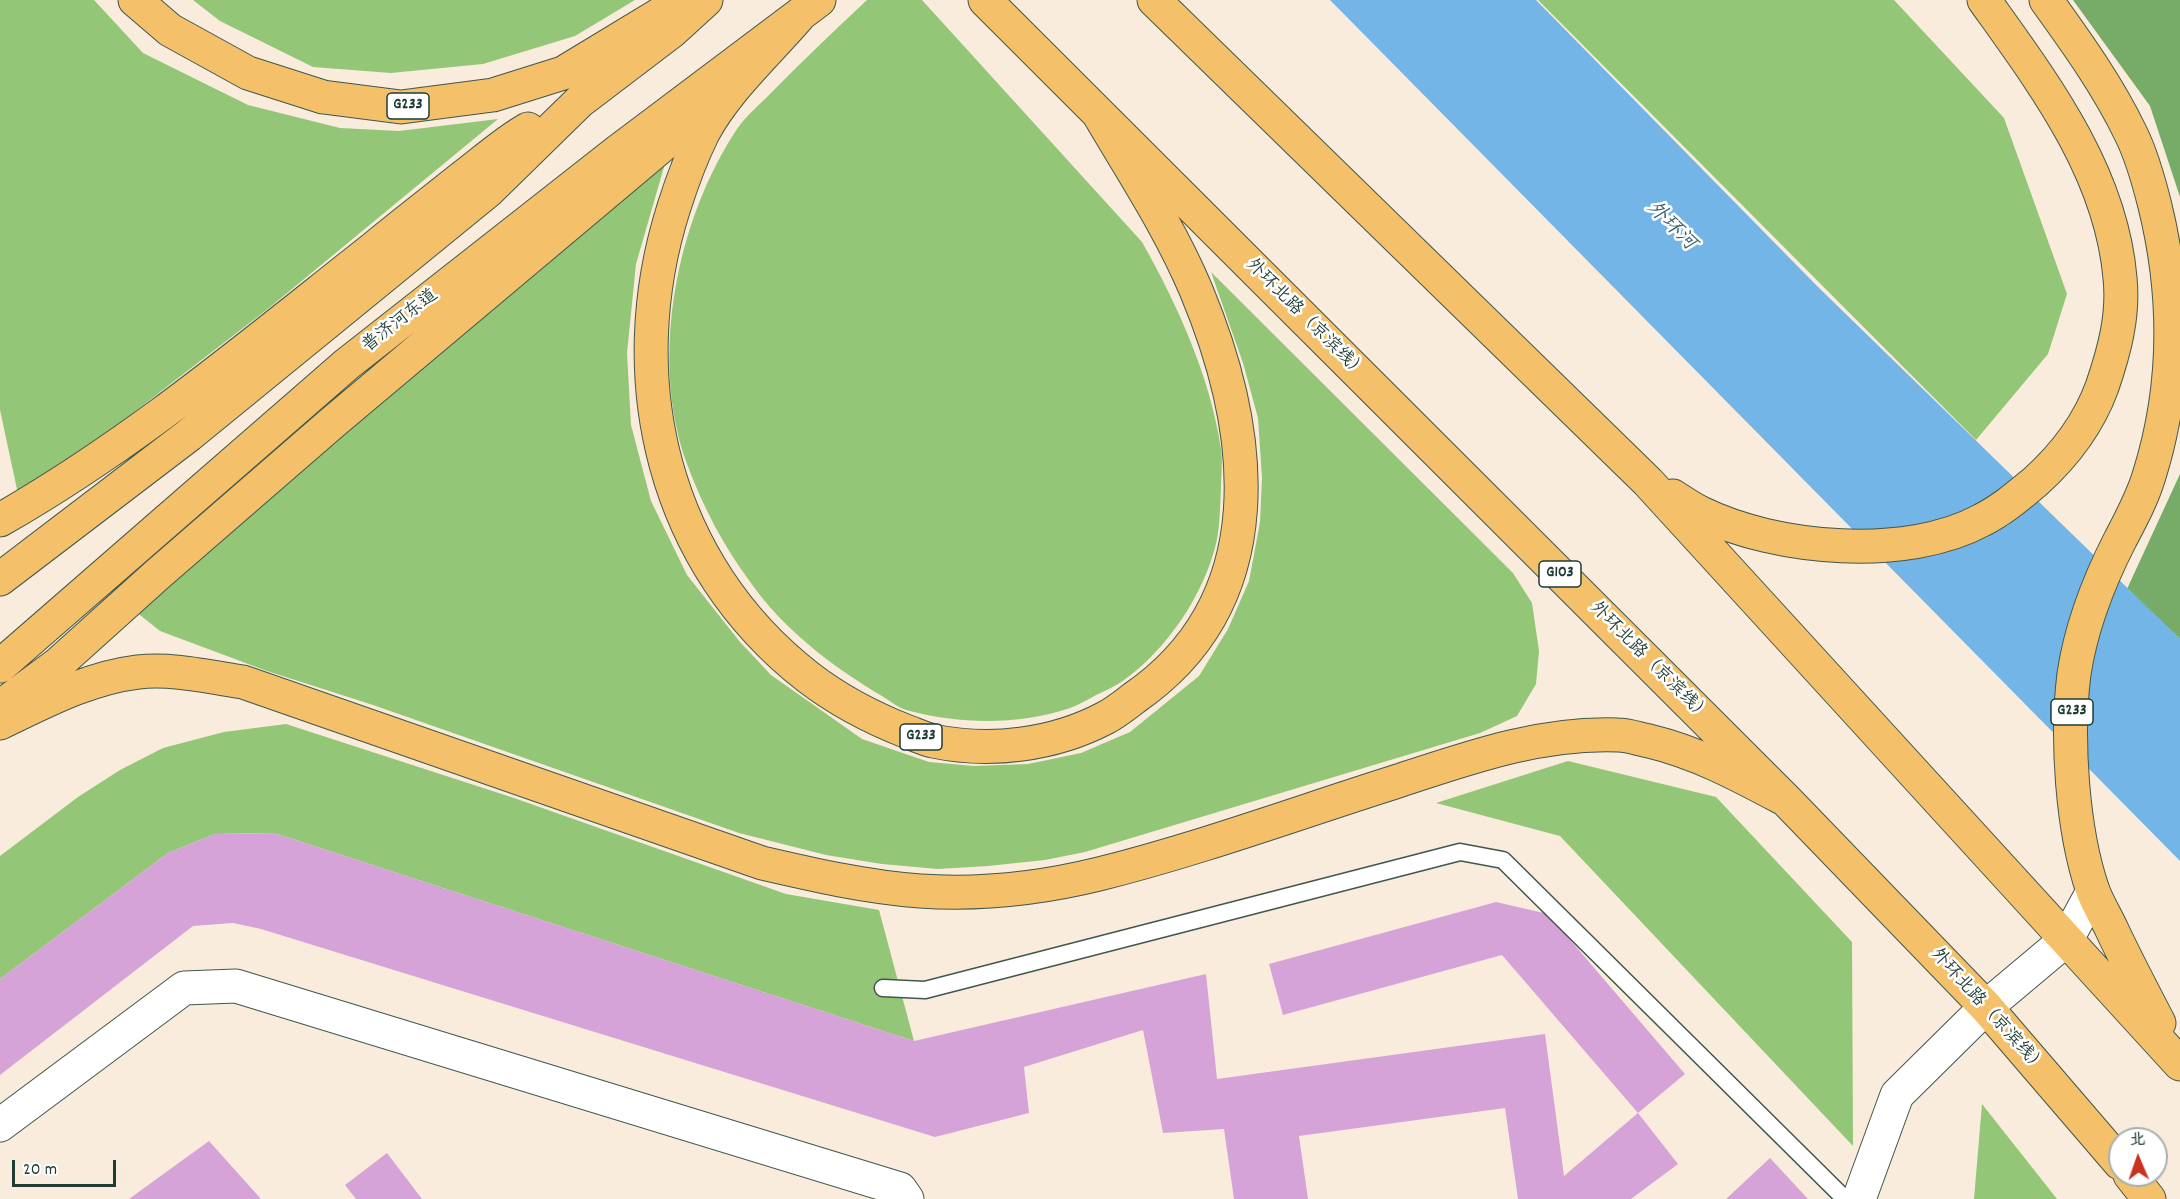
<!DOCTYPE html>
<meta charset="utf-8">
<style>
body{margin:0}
#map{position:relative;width:2180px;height:1199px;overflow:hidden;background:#f9ecdc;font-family:Dekko,"LXGW WenKai TC",sans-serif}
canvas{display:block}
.north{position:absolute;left:2108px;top:1127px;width:60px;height:60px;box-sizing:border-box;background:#fff;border:2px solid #a5b1ae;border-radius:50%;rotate:358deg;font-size:16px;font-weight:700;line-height:24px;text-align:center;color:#1f3d34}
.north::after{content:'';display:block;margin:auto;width:21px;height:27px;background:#c8321e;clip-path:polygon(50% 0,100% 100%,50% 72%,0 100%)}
.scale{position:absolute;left:12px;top:1160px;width:104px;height:27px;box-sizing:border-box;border:3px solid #1f3d34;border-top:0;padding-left:8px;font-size:18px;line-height:21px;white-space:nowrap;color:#1f3d34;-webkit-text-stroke:4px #fff;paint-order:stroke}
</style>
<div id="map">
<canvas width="2180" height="1199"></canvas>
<div class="north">北</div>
<div class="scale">20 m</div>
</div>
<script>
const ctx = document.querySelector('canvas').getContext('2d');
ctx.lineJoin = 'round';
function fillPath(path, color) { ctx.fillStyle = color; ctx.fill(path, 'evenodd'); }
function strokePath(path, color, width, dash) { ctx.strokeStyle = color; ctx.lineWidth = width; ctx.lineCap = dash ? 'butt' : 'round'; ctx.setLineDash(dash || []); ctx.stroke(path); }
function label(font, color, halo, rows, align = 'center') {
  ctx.font = font + ' Dekko,"LXGW WenKai TC",sans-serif'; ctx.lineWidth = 5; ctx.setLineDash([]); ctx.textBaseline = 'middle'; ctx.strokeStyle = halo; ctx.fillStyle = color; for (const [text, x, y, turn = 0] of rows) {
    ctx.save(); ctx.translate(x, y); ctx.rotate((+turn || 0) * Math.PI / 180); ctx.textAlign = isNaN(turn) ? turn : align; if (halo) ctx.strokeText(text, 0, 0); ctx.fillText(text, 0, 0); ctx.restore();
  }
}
fillPath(new Path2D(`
 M0 0H94L143 53 248 105 340 128 399 131 498 119 269 308 125 419 18 494 0 410Z
 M193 0H635L575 36 483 64 391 73 313 67 220 21Z
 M867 0H922L1142 242C1178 306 1210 376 1221 449 1223 462 1221 476 1221 489 1220 507 1220 527 1216 544 1203 596 1167 649 1124 680 1116 686 1105 691 1096 695 1087 700 1077 706 1067 709 1019 725 959 724 910 711 900 709 891 702 882 696 833 667 784 630 751 583 724 547 703 507 687 464 649 359 676 221 737 129 746 116 759 105 770 94 801 62 834 31 867 0Z
 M1538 0H1894L2004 118 2067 294 2048 354 1976 440Z
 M666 160 636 264 627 353 631 425 651 501 687 575 740 642 771 675 862 739 929 762 974 766 1028 764 1081 753 1130 732 1199 676 1228 629 1249 581 1260 522 1262 478 1258 418 1243 363 1211 272 1513 573 1532 603 1539 651 1536 684 1517 716 1480 733 1085 852 1045 860 988 866 938 869 882 864 826 855 739 833 373 705 267 671 160 631 135 611Z
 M286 724 514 798 786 894 879 910 914 1041 274 833 215 834 168 853 0 979V856L78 797 120 770 163 748 224 732Z
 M1568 761 1716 797 1852 942 1853 1146 1560 836 1436 803Z
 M1982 1104 2057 1199H1974Z`), '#93c677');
fillPath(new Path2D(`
 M2073 0H2180V197L2150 106Z
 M2180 474V639L2127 589Z`), '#76ab68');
fillPath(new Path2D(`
 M1330 0H1536L1817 286 2180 639V861Z`), '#74b5e8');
fillPath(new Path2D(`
 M274 833 914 1041 1206 974 1217 1079 1545 1034 1564 1176 1638 1113 1502 955 1283 1015 1269 964 1496 902 1548 914 1685 1074 1638 1113 1678 1164 1631 1199H1518L1505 1108 1299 1136 1308 1199H1234L1224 1129 1163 1133 1143 1030 1024 1067 1029 1113 935 1137 261 929 233 923 193 926 0 1075V979L168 853 215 834Z
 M209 1141 261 1199H129Z
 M387 1153 422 1199H356L345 1185Z
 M1770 1158 1808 1199H1726Z`), '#d6a3d9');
const lane = new Path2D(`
 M883 988 925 990 1460 852 1503 860 1845 1199`);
const street = new Path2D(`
 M0 1125 184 988 236 986 900 1189 907 1199
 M1859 1199 1897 1095 1986 1007 2067 939 2093 891`);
const highway = new Path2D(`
 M135 0 170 30 248 73 323 97 401 107 493 95 563 73 672 7
 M985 0 1786 800 1986 1007 2120 1163
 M1154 0 1648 482 2180 1064
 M2046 0C2077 43 2108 86 2131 134 2142 156 2149 182 2155 206 2177 296 2177 387 2149 476 2142 499 2131 519 2120 540 2098 583 2081 627 2074 674 2066 738 2072 830 2093 891 2098 904 2106 917 2112 930 2127 962 2143 992 2159 1023
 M798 17C766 54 726 90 703 133 691 157 682 182 674 207 619 379 663 564 808 677 839 701 872 718 908 732 916 735 925 739 933 741 990 753 1054 745 1105 718 1115 713 1125 705 1134 698 1276 600 1255 431 1196 290 1170 228 1132 171 1098 113
 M1673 496C1682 502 1691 508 1701 513 1776 550 1907 561 1982 520 2002 510 2018 496 2035 482 2065 455 2088 425 2102 387 2114 352 2124 316 2120 278 2111 172 2044 84 1984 0
 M0 520C135 443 252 344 374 248 403 224 433 201 463 177 484 161 505 142 528 129
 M0 579 189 435 488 191 580 101 672 31 706 0
 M0 666 347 364 617 152 819 0
 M0 707 58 664 158 574 332 423 684 127
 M0 723C44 702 88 678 138 672 171 668 210 677 243 682L762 863C814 875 866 887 920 891 979 895 1042 888 1099 874 1199 849 1297 813 1395 782 1468 758 1540 732 1618 735 1628 735 1639 739 1649 741 1699 753 1741 776 1786 800
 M2130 1175 2149 1199`);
strokePath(lane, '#40574d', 19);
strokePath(street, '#40574d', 35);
strokePath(highway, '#40574d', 35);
strokePath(lane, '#fff', 16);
strokePath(street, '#fff', 33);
strokePath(highway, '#f4c16a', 33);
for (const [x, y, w] of [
 [408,106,42],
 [1560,574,42],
 [2072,712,42],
 [921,737,42]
]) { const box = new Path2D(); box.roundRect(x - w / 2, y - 13, w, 26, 4.5); ctx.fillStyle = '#fff'; ctx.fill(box); strokePath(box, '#1f3d34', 1.5); }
label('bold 16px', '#1f3d34', null, [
 ["G233",408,106],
 ["G103",1560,574],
 ["G233",2072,712],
 ["G233",921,737]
]);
label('18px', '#1f3d34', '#fff', [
 ["外环北路（京滨线）",1305,320,45],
 ["普济河东道",401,322,-38],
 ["外环北路（京滨线）",1649,663,45],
 ["外环北路（京滨线）",1987,1012,48]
]);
label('italic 20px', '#39616a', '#fff', [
 ["外环河",1670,227,45]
]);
</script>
